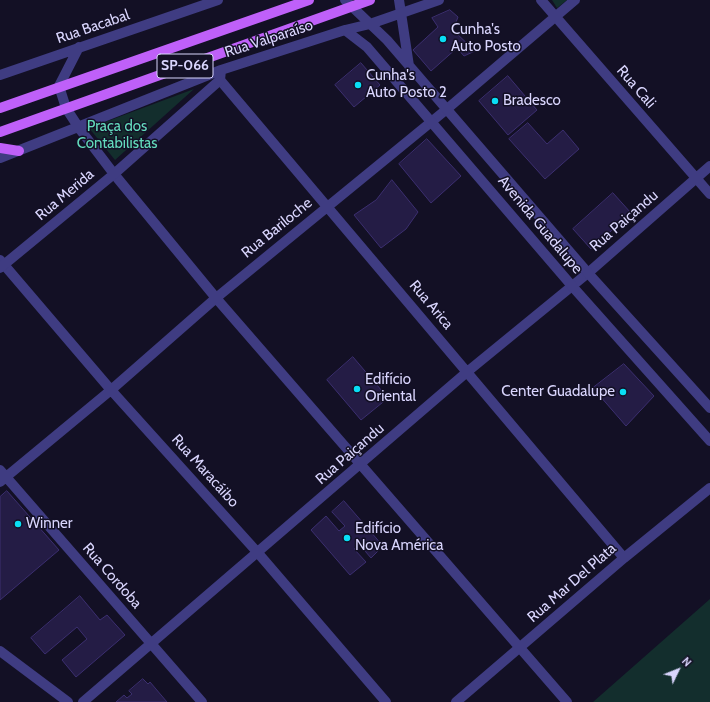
<!DOCTYPE html>
<meta charset="utf-8">
<style>
body{margin:0}
#map{position:relative;width:710px;height:702px;overflow:hidden;background:#131025;font-family:Cabin,sans-serif}
canvas{display:block}
.north{position:absolute;left:658px;top:650px;width:40px;height:40px;-webkit-text-stroke:3px #131025;paint-order:stroke;rotate:47deg;font-size:11px;font-weight:700;line-height:16px;text-align:center;color:#d9d5fd}
.north::after{content:'';display:block;margin:auto;width:14px;height:18px;background:#d9d5fd;clip-path:polygon(50% 0,100% 100%,50% 72%,0 100%)}
</style>
<div id="map">
<canvas width="710" height="702"></canvas>
<div class="north">N</div>
</div>
<script>
const ctx = document.querySelector('canvas').getContext('2d');
ctx.lineJoin = 'round';
function fillPath(path, color) { ctx.fillStyle = color; ctx.fill(path, 'evenodd'); }
function strokePath(path, color, width, dash) { ctx.strokeStyle = color; ctx.lineWidth = width; ctx.lineCap = dash ? 'butt' : 'round'; ctx.setLineDash(dash || []); ctx.stroke(path); }
function label(font, color, halo, rows, align = 'center') {
  ctx.font = font + ' Cabin,sans-serif'; ctx.lineWidth = 3; ctx.setLineDash([]); ctx.textBaseline = 'middle'; ctx.strokeStyle = halo; ctx.fillStyle = color; for (const [text, x, y, turn = 0] of rows) {
    ctx.save(); ctx.translate(x, y); ctx.rotate((+turn || 0) * Math.PI / 180); ctx.textAlign = isNaN(turn) ? turn : align; if (halo) ctx.strokeText(text, 0, 0); ctx.fillText(text, 0, 0); ctx.restore();
  }
}
fillPath(new Path2D(`
 M552 0H567L557 8Z
 M194 89 115 160 89 128Z
 M710 599V702H593Z`), '#132e2d');
const building = new Path2D(`
 M450 10 458 17 453 30 475 51 464 56 457 48 431 71 413 50 438 27 432 18Z
 M361 63 380 85 354 107 335 85Z
 M508 76 537 110 508 135 479 101Z
 M528 123 547 144 563 130 579 149 545 179 509 139Z
 M427 139 461 176 431 203 399 164Z
 M392 180 418 212 406 229 381 248 354 215 376 200Z
 M613 193 631 213 591 249 573 229Z
 M353 357 388 398 361 420 327 380Z
 M624 364 654 396 626 426 593 388Z
 M7 491 59 550 0 600V497Z
 M344 501 383 546 371 558 359 544 354 549 366 562 350 575 311 530 326 516 339 531 345 526 332 512Z
 M80 596 100 620 107 615 125 635 76 677 62 660 87 639 77 627 45 654 31 638Z
 M143 679 148 684 150 682 167 702H116L124 695 127 698 132 694 129 691Z`);
fillPath(building, '#241c45');
strokePath(building, '#3c2f70', 1);
strokePath(new Path2D(`
 M399 0 401 13
 M541 0 710 194
 M220 80 624 558
 M114 174 216 298 567 702
 M0 260 111 390 258 553 386 702
 M0 470 202 702
 M0 482 111 390 216 298 447 109 575 0
 M0 651 68 702
 M83 702 467 372 588 273 710 166
 M456 702 624 558 710 488`), '#3f3c82', 10);
strokePath(new Path2D(`
 M345 0 387 40 588 273 710 408
 M401 13 409 66
 M345 30 367 47 572 286 710 441
 M79 47 59 86 66 108 79 128 114 174
 M0 75 218 0
 M0 158 221 70 345 30 370 24 439 0
 M0 268 114 174 220 80 221 70`), '#3f3c82', 10);
strokePath(new Path2D(`
 M0 108 309 0
 M0 132 370 0
 M0 148 19 151`), '#bf60f9', 10);
for (const [x, y, r, color] of [
 [443,39,4,"#09def5"],
 [358,85,4,"#09def5"],
 [495,101,4,"#09def5"],
 [357,389,4,"#09def5"],
 [623,392,4,"#09def5"],
 [18,524,4,"#09def5"],
 [347,538,4,"#09def5"]
]) { const dot = new Path2D(); dot.arc(x, y, r, 0, 2 * Math.PI); ctx.fillStyle = color; ctx.fill(dot); strokePath(dot, '#131025', 1.5); }
for (const [x, y, w] of [
 [185,66,56]
]) { const box = new Path2D(); box.roundRect(x - w / 2, y - 12, w, 24, 3); ctx.fillStyle = '#131025'; ctx.fill(box); strokePath(box, '#d9d5fd', 1); }
label('bold 14px', '#d9d5fd', null, [
 ["SP-066",185,66]
]);
label('15px', '#d9d5fd', '#131025', [
 ["Rua Bacabal",93,27,-19],
 ["Rua Valparaíso",269,39,-18],
 ["Rua Cali",636,87,49],
 ["Rua Merida",65,195,-40],
 ["Rua Paiçandu",624,221,-41],
 ["Avenida Guadalupe",540,225,50],
 ["Rua Bariloche",277,228,-39],
 ["Rua Arica",431,305,50],
 ["Rua Paiçandu",350,454,-41],
 ["Rua Maracáibo",205,471,48],
 ["Rua Cordoba",112,576,49],
 ["Rua Mar Del Plata",572,583,-41]
]);
label('15px', '#d9d5fd', '#131025', [
 ["Cunha's",451,30],
 ["Auto Posto",451,47],
 ["Cunha's",366,76],
 ["Auto Posto 2",366,93],
 ["Bradesco",503,101],
 ["Edifício",365,380],
 ["Oriental",365,397],
 ["Center Guadalupe",615,392,"right"],
 ["Winner",26,524],
 ["Edifício",355,529],
 ["Nova América",355,546]
], 'left');
label('15px', '#63dbbd', '#131025', [
 ["Praça dos",117,127],
 ["Contabilistas",117,144]
]);
</script>
